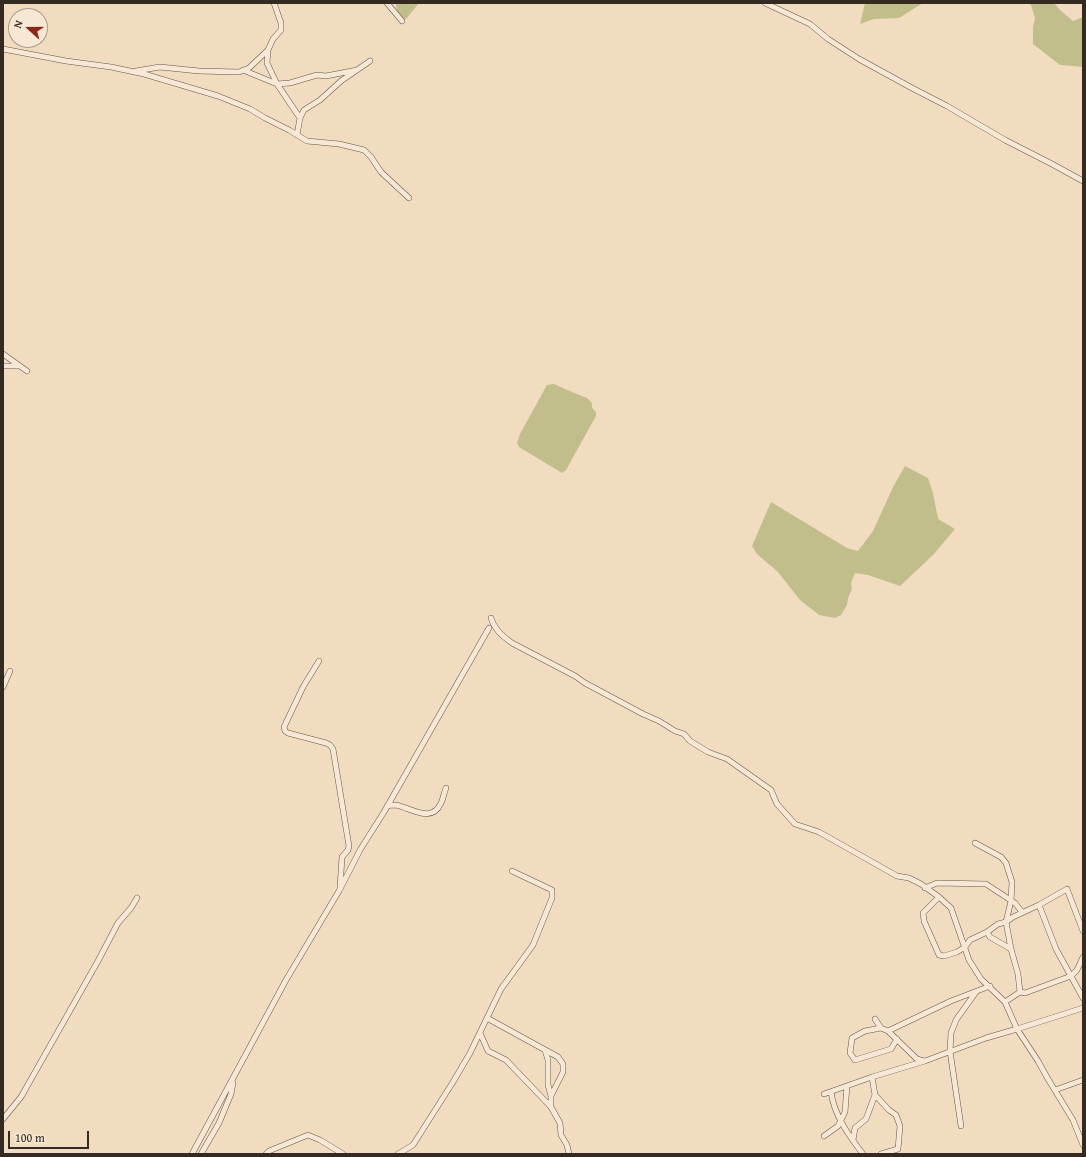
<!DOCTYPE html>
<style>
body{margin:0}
#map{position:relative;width:1086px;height:1157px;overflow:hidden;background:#f1dcbf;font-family:"Gentium Book Plus",serif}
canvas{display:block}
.frame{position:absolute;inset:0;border:4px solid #352a22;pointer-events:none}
.north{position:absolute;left:8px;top:8px;width:40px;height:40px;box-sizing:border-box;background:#f6e8d5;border:1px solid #a99c8d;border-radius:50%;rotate:291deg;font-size:11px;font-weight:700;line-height:16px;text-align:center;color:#352a22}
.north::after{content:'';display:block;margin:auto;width:14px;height:18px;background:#8f2418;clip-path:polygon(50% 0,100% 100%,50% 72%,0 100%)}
.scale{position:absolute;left:8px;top:1131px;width:81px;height:18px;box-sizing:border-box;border:2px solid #352a22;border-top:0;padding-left:5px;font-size:12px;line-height:14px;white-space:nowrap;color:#352a22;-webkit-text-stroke:3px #f6e8d5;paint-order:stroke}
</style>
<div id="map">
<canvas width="1086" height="1157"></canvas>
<div class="frame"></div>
<div class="north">N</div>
<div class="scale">100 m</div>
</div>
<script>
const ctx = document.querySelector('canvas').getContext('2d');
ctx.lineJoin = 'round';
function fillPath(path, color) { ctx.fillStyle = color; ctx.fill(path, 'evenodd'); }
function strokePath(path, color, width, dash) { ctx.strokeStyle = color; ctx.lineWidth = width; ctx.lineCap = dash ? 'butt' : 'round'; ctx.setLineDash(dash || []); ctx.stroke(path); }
fillPath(new Path2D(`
 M396 3H419L406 19H403L397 14Z
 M865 3H923L899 18 874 19 860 24Z
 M1027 3H1054L1060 10 1073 21 1083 17V67L1060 65 1033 44V27L1035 18 1031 5Z
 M554 384 572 392 587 398 592 403V408L596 412V416L566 470 562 473 519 447 517 443 520 434 547 385Z
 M905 466 928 478 933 493 938 519 955 529 933 555 900 586 868 575 855 573 851 583 852 589 848 598 847 605 841 615 835 618 819 615 800 600 778 572 757 554 752 546 771 502 847 548 858 551 873 531 893 487Z`), '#c2be8c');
const street = new Path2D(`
 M274 3 281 23V30L273 39 268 50 267 63 277 84 300 118
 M387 3 402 21
 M765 3 810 24 828 39 859 59 912 88 947 106 1005 140 1052 164 1083 181
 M3 49 66 61 111 67 144 74 218 96 250 109 265 118 289 130 307 141 339 144 364 150 371 157 381 172 409 198
 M243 70 277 84 290 83 317 75 326 76 357 70
 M136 71 160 67 199 71 239 72 249 68 268 50
 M297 135 300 118 304 110 320 100 341 81 370 61
 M3 354 27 371
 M3 366H19
 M491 618C494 629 503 637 512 643L575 676 585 683 643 714 659 721 675 731 684 734 690 741 708 752 727 759 771 790 777 804 795 824 819 832 897 876 909 878 921 884 939 897 951 908 969 960 981 979 1005 1002 1017 1029 1038 1061 1048 1079 1073 1120 1083 1145
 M319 661 303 687 284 727 285 731 288 733 326 743 330 745 333 749 349 846 348 850 342 857 340 888
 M3 687 10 671
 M387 806C390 805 393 805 396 805 411 808 432 824 441 803 443 799 444 793 446 788
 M975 843 1001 857 1006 863 1012 882 1011 901 1006 922 1011 949 1018 974 1020 992
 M925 888 937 883 986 884 1015 903 1022 912
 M939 897 923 913 924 921 939 955 944 956 957 952 965 947 970 940 987 932 998 924 1006 922 1013 917 1039 905 1067 889 1083 931
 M1039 905 1056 949 1083 998
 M987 932 990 937 1011 949
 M1005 1002 1020 992 1025 993 1071 976 1077 970 1083 957
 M487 1018 558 1057 563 1064V1072L551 1096V1107
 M875 1019 881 1028 888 1031 917 1059 924 1061
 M881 1028 865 1031 852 1038 850 1053 855 1060 891 1049 897 1039
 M888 1031 951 1001 990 986
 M480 1033 488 1051 506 1060 551 1107 560 1123 561 1135 567 1145 569 1154
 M545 1050 548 1060V1085L551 1096
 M872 1077 875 1095 889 1110 896 1115 900 1126 898 1149 881 1154
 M1055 1090 1083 1080
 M831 1092C834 1115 849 1136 863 1154
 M824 1094 872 1077 925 1061 986 1038 1017 1029 1083 1008
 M3 1119 21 1097 98 961 118 923 131 908 137 898
 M961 1126 950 1051 951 1033 956 1020 976 992
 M824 1136 838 1126 845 1112 847 1086
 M853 1140 855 1128 866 1119 875 1095
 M192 1154 286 980 339 891 360 850 384 812 489 628
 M201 1154 219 1123 231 1094 233 1083
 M266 1154 269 1151 308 1135 320 1140 343 1154
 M398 1154 413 1145 453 1082 470 1053 501 989 533 945 552 898V890L512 871`);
strokePath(street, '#645649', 6);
strokePath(street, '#f6e8d5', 5);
</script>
